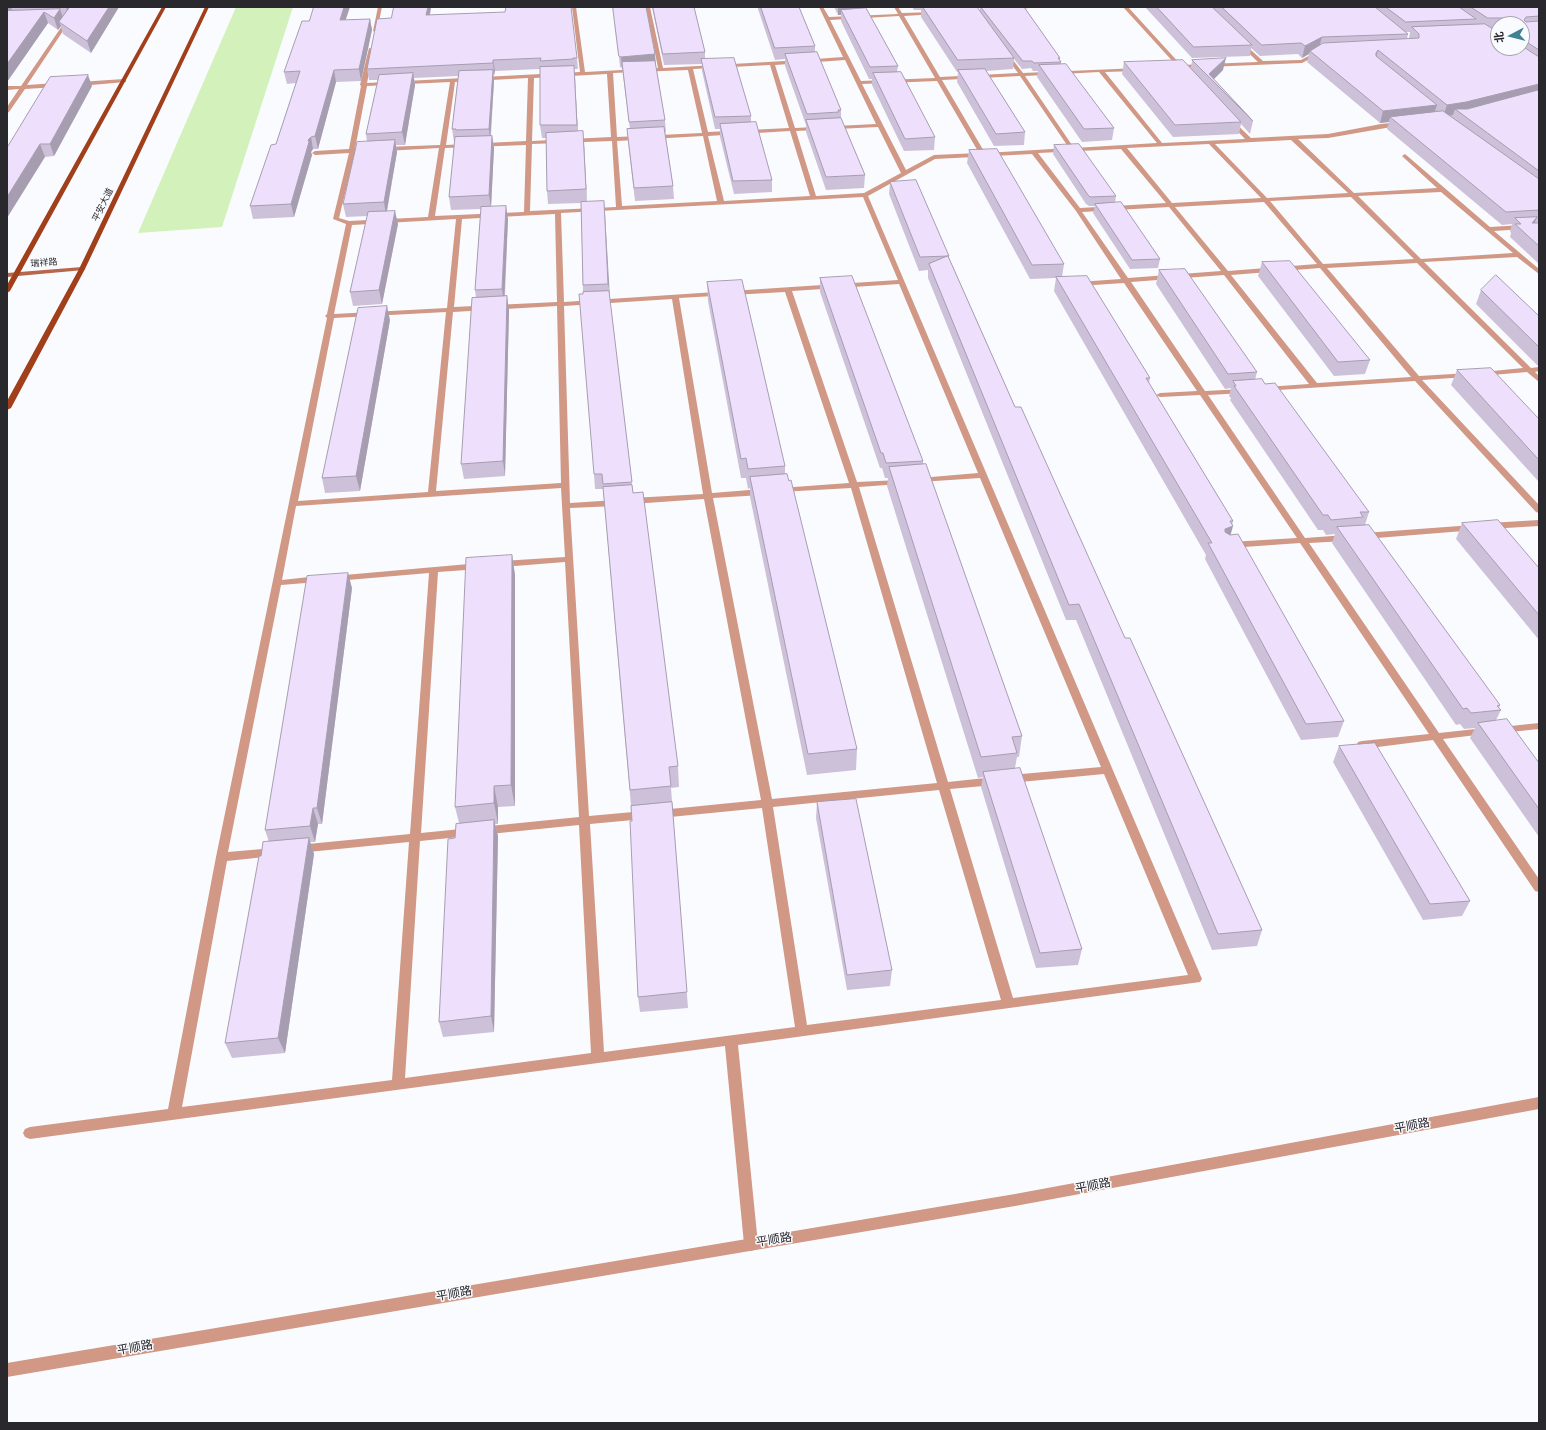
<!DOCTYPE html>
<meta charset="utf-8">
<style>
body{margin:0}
#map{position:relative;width:1546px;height:1430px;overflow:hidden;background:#fafbff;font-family:"Noto Sans","Noto Sans SC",sans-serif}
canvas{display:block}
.frame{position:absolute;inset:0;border:8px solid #29292d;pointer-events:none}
.north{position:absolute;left:1490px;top:16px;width:40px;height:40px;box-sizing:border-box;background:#fafbff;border:1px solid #a6a7ab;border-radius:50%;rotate:263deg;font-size:11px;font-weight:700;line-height:16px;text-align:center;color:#29292d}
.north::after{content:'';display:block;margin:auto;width:14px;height:18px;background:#3f8292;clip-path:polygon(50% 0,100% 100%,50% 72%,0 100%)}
</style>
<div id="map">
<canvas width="1546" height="1430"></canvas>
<div class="frame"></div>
<div class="north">北</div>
</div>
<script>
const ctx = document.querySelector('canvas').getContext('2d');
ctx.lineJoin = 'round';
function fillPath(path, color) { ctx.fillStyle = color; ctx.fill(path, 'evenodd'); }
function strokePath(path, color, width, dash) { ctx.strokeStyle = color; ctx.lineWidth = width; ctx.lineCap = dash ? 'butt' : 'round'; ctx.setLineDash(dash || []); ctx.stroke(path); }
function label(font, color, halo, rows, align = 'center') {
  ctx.font = font + ' "Noto Sans","Noto Sans SC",sans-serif'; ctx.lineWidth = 3; ctx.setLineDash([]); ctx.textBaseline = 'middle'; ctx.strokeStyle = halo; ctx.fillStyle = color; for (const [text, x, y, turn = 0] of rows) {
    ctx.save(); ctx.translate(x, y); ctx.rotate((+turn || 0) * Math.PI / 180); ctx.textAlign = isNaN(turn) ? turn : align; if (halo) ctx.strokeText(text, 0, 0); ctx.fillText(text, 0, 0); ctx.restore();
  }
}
fillPath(new Path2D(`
 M236 7H293L222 227 138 233Z`), '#d3f1ba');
fillPath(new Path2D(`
 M75 7H79L27 85 57 83 60 85 57 87 25 89 9 112 7 113V107L19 89 7 90V86H21Z
 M378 7H382L377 31 375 32 373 31Z
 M572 7H576L585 72 658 68 646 7H650L663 68 802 60 843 57 819 7H823L829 17 898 14 894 7H898L902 13 935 12 937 14 904 16 940 77 1018 73 1003 53 1006 51 1023 73 1139 68 1140 69 1137 71 1105 72 1162 143 1245 139 1228 121V119L1230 118 1251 138 1328 134 1381 124 1401 122 1404 124 1403 125 1328 138 1298 139 1354 193 1437 188 1403 157 1402 156 1405 154 1490 227 1539 224V228L1494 231 1539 269V274L1517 257 1424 262 1531 368 1539 367V371L1535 372 1539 376V382L1527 372 1480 376V372H1483L1523 368 1417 263 1327 268 1419 376 1470 373V377H1467L1422 380 1539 505V513L1536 512 1415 381 1263 391 1262 389 1266 387 1309 384 1224 275 1131 282 1205 391 1244 389 1248 391 1244 393 1208 395 1305 538 1346 535 1350 538 1346 541 1309 543 1439 733 1485 728 1489 729 1490 731 1489 733 1485 734 1443 739 1539 879V892L1535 891 1433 740 1362 749 1358 748 1357 745 1358 742 1362 741 1429 734 1300 543 1230 548 1226 545 1230 542 1297 538 1200 395 1160 397 1156 395 1160 393 1197 391 1124 283 1078 286 1075 284 1078 282 1121 279 1076 211 1032 154 935 159 868 196 1202 979 1200 982 738 1045 758 1244 756 1249 751 1251 746 1249 744 1244 725 1046 30 1139 25 1137 23 1133 25 1129 30 1127 168 1109 216 857 327 318 325 316 327 314 346 224 333 219 349 153 315 155 312 153 315 151 349 149 361 86 360 85 369 48 374 49 367 83 580 72ZM899 16 935 78 861 81 830 20ZM845 60 876 124 795 128 775 65ZM770 65 789 128 708 132 693 69ZM688 70 702 133 617 137 613 73ZM1099 72 1157 143 1074 148 1025 76ZM607 74 611 137 532 141 534 78ZM1020 76 1069 148 985 153 942 80ZM528 78 526 141 446 145 455 82ZM937 81 979 153 934 155 906 170 862 84ZM450 82 440 145 385 147 382 149 385 151 439 148 428 217 349 221 339 218 355 153 369 152 372 150 369 148 355 149 367 86ZM878 127 901 173 864 193 816 196 796 131ZM790 131 810 196 724 201 708 136ZM703 136 717 201 622 206 617 141ZM1291 140 1348 193 1267 198 1215 144ZM612 141 616 207 530 211 532 144ZM1209 144 1261 198 1172 203 1127 148ZM526 145 524 212 435 216 445 148ZM1121 149 1166 203 1080 208 1038 153ZM1441 192 1513 253 1421 259 1358 196ZM863 197 898 280 564 302 561 213ZM1351 197 1414 259 1323 264 1270 201ZM1264 202 1317 264 1228 271 1175 207ZM1169 207 1221 271 1128 278 1082 212ZM555 214 557 302 454 307 462 219ZM456 219 447 308 334 314 352 225ZM1320 268 1411 377 1317 383 1231 275ZM899 284 978 473 920 478 916 480 920 482 980 478 1101 767 1010 775 1006 776 1005 779 1006 782 1010 783 1104 774 1188 975 1013 998 950 789 995 785 999 784 1000 781 999 778 995 777 948 782 859 487 900 484 904 482 900 480 857 482 792 291ZM785 292 849 483 780 488 776 490 780 492 851 488 937 783 772 799 713 498 762 495 766 492 762 489 712 493 679 298ZM672 299 703 494 632 498 628 501 632 504 704 499 761 800 660 810 656 811 655 814 656 817 660 818 762 808 795 1027 604 1052 590 824 644 819 648 818 649 815 648 812 644 811 589 816 570 508 616 506 620 503 616 500 570 503 564 306ZM557 306 561 483 436 491 453 312ZM446 312 428 492 298 501 334 318ZM561 488 565 557 502 561 498 564 502 567 565 562 579 817 421 833 438 572 480 569 484 566 480 563 333 576 332 578 333 580 336 581 429 573 410 834 298 845 294 846 293 849 294 852 298 853 409 842 392 1080 182 1107 227 861 274 856 278 855 280 852 278 849 274 848 228 852 281 585 318 582 322 579 318 576 282 580 296 506ZM939 790 1001 1000 807 1025 773 807ZM579 825 591 1053 405 1078 420 841Z
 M1019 7H1037L1013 10 1011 9Z
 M1123 7H1128L1181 65 1258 62 1239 44 1238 43 1241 41 1263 61 1301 60 1318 51 1323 52 1302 63 1184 68 1186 70 1183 72 1179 68H1174L1173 67 1176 65Z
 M124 79 126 80V82L79 86 76 84 79 82Z
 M1539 520V526L1489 529 1485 526 1489 523Z
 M1473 525 1476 526 1477 528 1476 530 1364 539 1360 536 1364 533Z
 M1539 723V729L1501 733 1496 730 1501 727Z`), '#d09885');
fillPath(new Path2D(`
 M1539 1097V1109L1015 1206 7 1377V1363L1015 1194Z`), '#d09885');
fillPath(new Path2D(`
 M82 267 85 269 84 270 7 277V273Z`), '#b6664b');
fillPath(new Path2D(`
 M162 7H166L10 291 7 293V285Z
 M205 7H209L85 269 11 408 7 410V401L79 269Z`), '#a13f1b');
fillPath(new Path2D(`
 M7 7H119L91 53 63 34 61 26 58 30 48 23 7 82Z
 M431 7 430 15 577 58 578 69H574V71L578 132 584 144 587 202 604 201 609 296 632 485 678 766 679 787 671 788 688 1008 640 1012 638 997 632 821 631 806 603 489H595L594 474 583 294 581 203 548 204 547 191 546 138H542L540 125V69L495 71 494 75H493L494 81 491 136H492L494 148 491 207 508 219 505 297 509 310 505 476 464 479 461 464 476 298 475 290 481 209 451 210 449 197 455 142H454L452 129 458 76 414 78 415 85 405 145H396L397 152 387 212 398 224 382 304 353 306 350 292 368 216 346 217 343 204 367 142 366 134 378 80H369L367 69 391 18Z
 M613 7H646L665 120 666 132H665L673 186 674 199 635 201 628 142 627 129H630L622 68 620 67Z
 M652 7H694L705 52V59L751 116V123L772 180V192L734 194 720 137V129H715L702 71V64L664 65Z
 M758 7H799L815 46V52L841 110V118L865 175 864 188 826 190 806 132V125L785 66V59L775 60 758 9Z
 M834 7H865V8L898 66 897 72 935 137 934 150 904 151 872 85V79H869L841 21V15H838Z
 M912 7H1024L1060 58V60L1061 62V64L1114 128 1112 140 1082 142 1037 77 1038 71H1033L1031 68 1022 69 1014 59 1013 69 986 71 1025 132 1024 145 994 146 957 82 958 72H957L921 17V10H914ZM977 7H980V12Z
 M1145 7H1539V264L1510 237 1511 233 1510 231 1512 224 1502 225 1387 129 1389 122 1380 123 1307 62 1309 54 1302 58 1298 54 1260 56 1251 48 1250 56 1192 58ZM1498 24H1522V48H1498ZM1406 32H1410L1409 38 1407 39 1408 34Z
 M370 19 372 30 361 81 336 82 318 149H313L311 152 312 155 294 217 253 219 250 206 276 144 296 83 287 84 284 72 346 20Z
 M1192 60 1223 70 1213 79 1253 121 1250 134 1241 124 1239 134 1173 137 1122 74 1124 62 1191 68Z
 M92 86 54 156 45 157 8 146Z
 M1054 145 1116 196 1115 203 1160 259 1158 268 1130 269 1093 213 1095 206H1089L1086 204 1053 154Z
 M969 150 1064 264 1062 277 1150 378 1149 383 1233 521 1230 535 1344 721 1338 737 1301 740 1205 559 1206 555 1054 291 1056 278 1030 279 967 163Z
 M890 182 949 256V258L1015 407 1125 638 1262 930 1257 946 1212 950 1076 620H1066L928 278V270L919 271 889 194Z
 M1262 262 1370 360 1365 374 1334 376 1258 276Z
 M1159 270 1257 372 1255 380 1265 384 1369 512 1365 525 1500 705 1499 708 1501 710 1496 720 1539 763V837L1470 738 1475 728 1464 729 1460 724 1456 725 1332 543 1335 534 1326 535 1323 530H1318L1230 400 1231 398 1229 396 1231 388 1225 389 1156 284Z
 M820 278 923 461V464L1022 736 1019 757H1017L1015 768 1082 949 1078 965 1036 968 981 787 983 777 978 778 887 486 888 478H885L882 468H880L820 292Z
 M707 282 785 466V474L857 749 856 770 807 775 750 497V488L748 489 746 478H741L708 301Z
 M1481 290 1539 316V367L1476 304Z
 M390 320 360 491 325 493 322 478Z
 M1457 370 1539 419V482L1451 385Z
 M1462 523 1539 568V640L1456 539Z
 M512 555 515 575V806L498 807V824H495L498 836 494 1032 443 1037 439 1022 455 838 459 823 455 807Z
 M352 588 322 824H318L315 842H310L314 854 285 1053 232 1058 225 1043 261 856 269 842 265 830Z
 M1339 746 1470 901 1462 916 1423 920 1333 762Z
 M817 802 892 970 890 986 847 990 816 818Z`), '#cdc1da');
fillPath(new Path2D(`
 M7 7H11L12 9 7 15Z
 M66 7H73L68 15Z
 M109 7H119L91 53 87 41Z
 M344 7H350L342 31 340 20Z
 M428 7H431L428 26 426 15Z
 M838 7H865V13L841 10V15H838Z
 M60 9 64 21 59 22 61 26 58 30 54 18Z
 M44 12 48 23 7 82V64Z
 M370 19 372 30 361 81 359 69Z
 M1322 37 1319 48 1310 51 1309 54 1302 58 1305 46Z
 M1378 50 1375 62 1376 53Z
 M655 54 656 65 622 62V68L621 57Z
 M1226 58 1223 70 1213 80 1209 74Z
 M493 60 495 71 494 75 493 63Z
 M574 66 575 77 578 137 577 125Z
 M334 70 336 82 318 149 315 136Z
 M493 70 494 81 490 141 489 129Z
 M413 73 415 85 405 145 402 132Z
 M88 75 92 86 54 156 50 144Z
 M1539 84V94L1461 114 1455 109 1453 115 1443 116 1447 105Z
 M1437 105 1433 117H1390L1389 122 1380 123 1383 111Z
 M583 131 584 144 587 202 586 189Z
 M492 136 494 148 491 208 489 195Z
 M311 137 313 149 311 152 312 155 294 217 291 204 308 140Z
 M395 140 397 152 386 215 384 202Z
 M40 144 45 157 7 218V197Z
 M604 201 605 214 610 298 608 284Z
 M506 206 508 219 504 303 502 289Z
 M395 211 398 224 382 304 379 290Z
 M1537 217 1532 230V223Z
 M507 296 509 310 505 476 503 461Z
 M387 306 390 320 360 491 356 476Z
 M1233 526 1229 541 1221 545 1225 529Z
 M512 555 515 575V806L511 785Z
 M348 573 352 588 322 824 317 808Z
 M494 786 498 807V824L494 803Z
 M313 808 318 824 315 842 310 826Z
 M494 820 498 836 494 1032 491 1016Z
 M309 838 314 854 285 1053 278 1038Z`), '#a79db1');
const building = new Path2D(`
 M70 7H109L87 41 59 22Z
 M314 7H344L340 20 370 19 359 69 334 70 315 136 311 137 308 140 309 142 291 204 250 206 271 145 276 144 300 71 284 72 302 21H309Z
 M394 7H428L426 15 505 12 506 7H571L577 58H573V59L540 61 541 58 493 60V63L367 69 377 19 391 18Z
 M613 7H646L655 54 621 57 619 56Z
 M653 7H694L705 52 663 54Z
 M761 7H799L815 46 775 48Z
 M923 7H977L1014 58 958 60Z
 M981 7H1024L1060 58H1058L1061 62 1034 63 1032 61H1023Z
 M1157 7H1212L1252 45 1194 47Z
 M1222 7H1375L1408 34 1322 37 1305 46 1301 43 1262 45Z
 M1386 7H1459L1476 19 1406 22Z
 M1471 7H1539V16L1526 17 1524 20 1526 22 1539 21V50L1522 39V24H1498V25L1496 23 1503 22V18H1488Z
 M866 8 898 66 870 67 841 10Z
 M60 9 54 18 44 12 7 64V11Z
 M1485 24 1498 32V48H1522V46L1539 57V84L1466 102 1447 105 1378 50 1376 53V56L1437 105 1383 111 1310 51 1323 43 1419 38V34L1412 27Z
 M817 52 841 110H838L839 112 807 114 785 54Z
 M734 58 751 116 715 117 701 59Z
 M1226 58 1209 74 1253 121 1192 60Z
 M1183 60 1241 122 1175 125 1124 62Z
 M655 61 665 120 629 122 622 62Z
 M1066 64 1114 128 1084 129 1039 65Z
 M574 66 577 125H540V67Z
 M985 69 1025 132 996 134 958 70Z
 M493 70 489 129 456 130V129H452L459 71Z
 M901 72 935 137 905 139 873 73Z
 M413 73 402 132 366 134 379 75Z
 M88 75 50 144H40L7 197V146H8L50 77Z
 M1539 90V171L1455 109H1467Z
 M1443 111 1539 179V210L1506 212 1390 117Z
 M841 118 865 175 826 177 806 120Z
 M756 122 772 180 733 181 720 124Z
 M664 127 673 186 634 188 627 129Z
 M583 131 586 189 547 191 546 133Z
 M492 136 489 195 449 197 455 137Z
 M395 140 384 202 343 204 357 142Z
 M1079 144 1116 196 1090 197 1088 195 1054 145Z
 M997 149 1064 264 1032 265 969 150Z
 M916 180 949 256 920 257 890 182Z
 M604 201 608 284 583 285 581 202Z
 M1121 202 1160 259 1132 260 1095 204Z
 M506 206 502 289 475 290 481 207Z
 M395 211 379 290 350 292 368 212Z
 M1537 217 1532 223H1539V246L1515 224H1521L1515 218Z
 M948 256 1015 407H1021L1125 638H1130L1262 930 1218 934 1079 604 1069 605 929 264Z
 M1290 261 1370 360 1338 362 1262 262Z
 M1185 269 1257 372 1228 374 1159 270Z
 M1496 275 1539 316V347L1481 290Z
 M852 276 923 461 886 463 883 453H881L820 278Z
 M1087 276 1150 378H1146L1233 521H1230L1233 526 1225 529V532L1230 535 1238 534 1344 721 1306 724 1208 543H1212L1056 277Z
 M742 280 785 466 748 469 746 458 741 459 707 282Z
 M609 291 632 482 603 484 602 474H594L579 294H583V292Z
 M507 296 503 461 461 464 472 298Z
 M387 306 356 476 322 478 358 308Z
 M1491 368 1539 419V460L1457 370Z
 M1262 379 1265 384 1275 383 1369 512H1360L1363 517 1331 520 1328 515H1323L1234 386H1236L1233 381Z
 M926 464 1022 736 1012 737 1017 753 981 757 889 467Z
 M787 474 789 481 791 480 857 749 808 754 750 477Z
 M632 485 633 493 643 492 678 766 669 767 671 786 630 790 603 487Z
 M1498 520 1539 568V615L1462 523Z
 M1369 525 1500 705 1497 706 1501 710 1471 713 1467 708 1463 709 1337 527Z
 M512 555 511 785 494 786V803L455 807 466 558Z
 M348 573 317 808H313L310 826 265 830 307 576Z
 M1507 719 1539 763V809L1478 723Z
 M1375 743 1470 901 1430 904 1339 746Z
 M1020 768 1082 949 1040 953 983 772Z
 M856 799 892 970 847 975 817 802Z
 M672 802 687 992 638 997 630 821H632L631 806Z
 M494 820 491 1016 439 1022 448 839 455 838 456 824Z
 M309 838 278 1038 225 1043 259 856H261L263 842Z`);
fillPath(building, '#eee0fd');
strokePath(building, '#a79db1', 1);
label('9px', '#29292d', '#fafbff', [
 ["平安大道",103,205,-64],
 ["瑞祥路",44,263,-5]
]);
label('12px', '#29292d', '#fafbff', [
 ["平顺路",1412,1126,-11],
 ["平顺路",1093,1186,-11],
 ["平顺路",774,1240,-9],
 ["平顺路",454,1294,-10],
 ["平顺路",135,1348,-10]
]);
</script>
